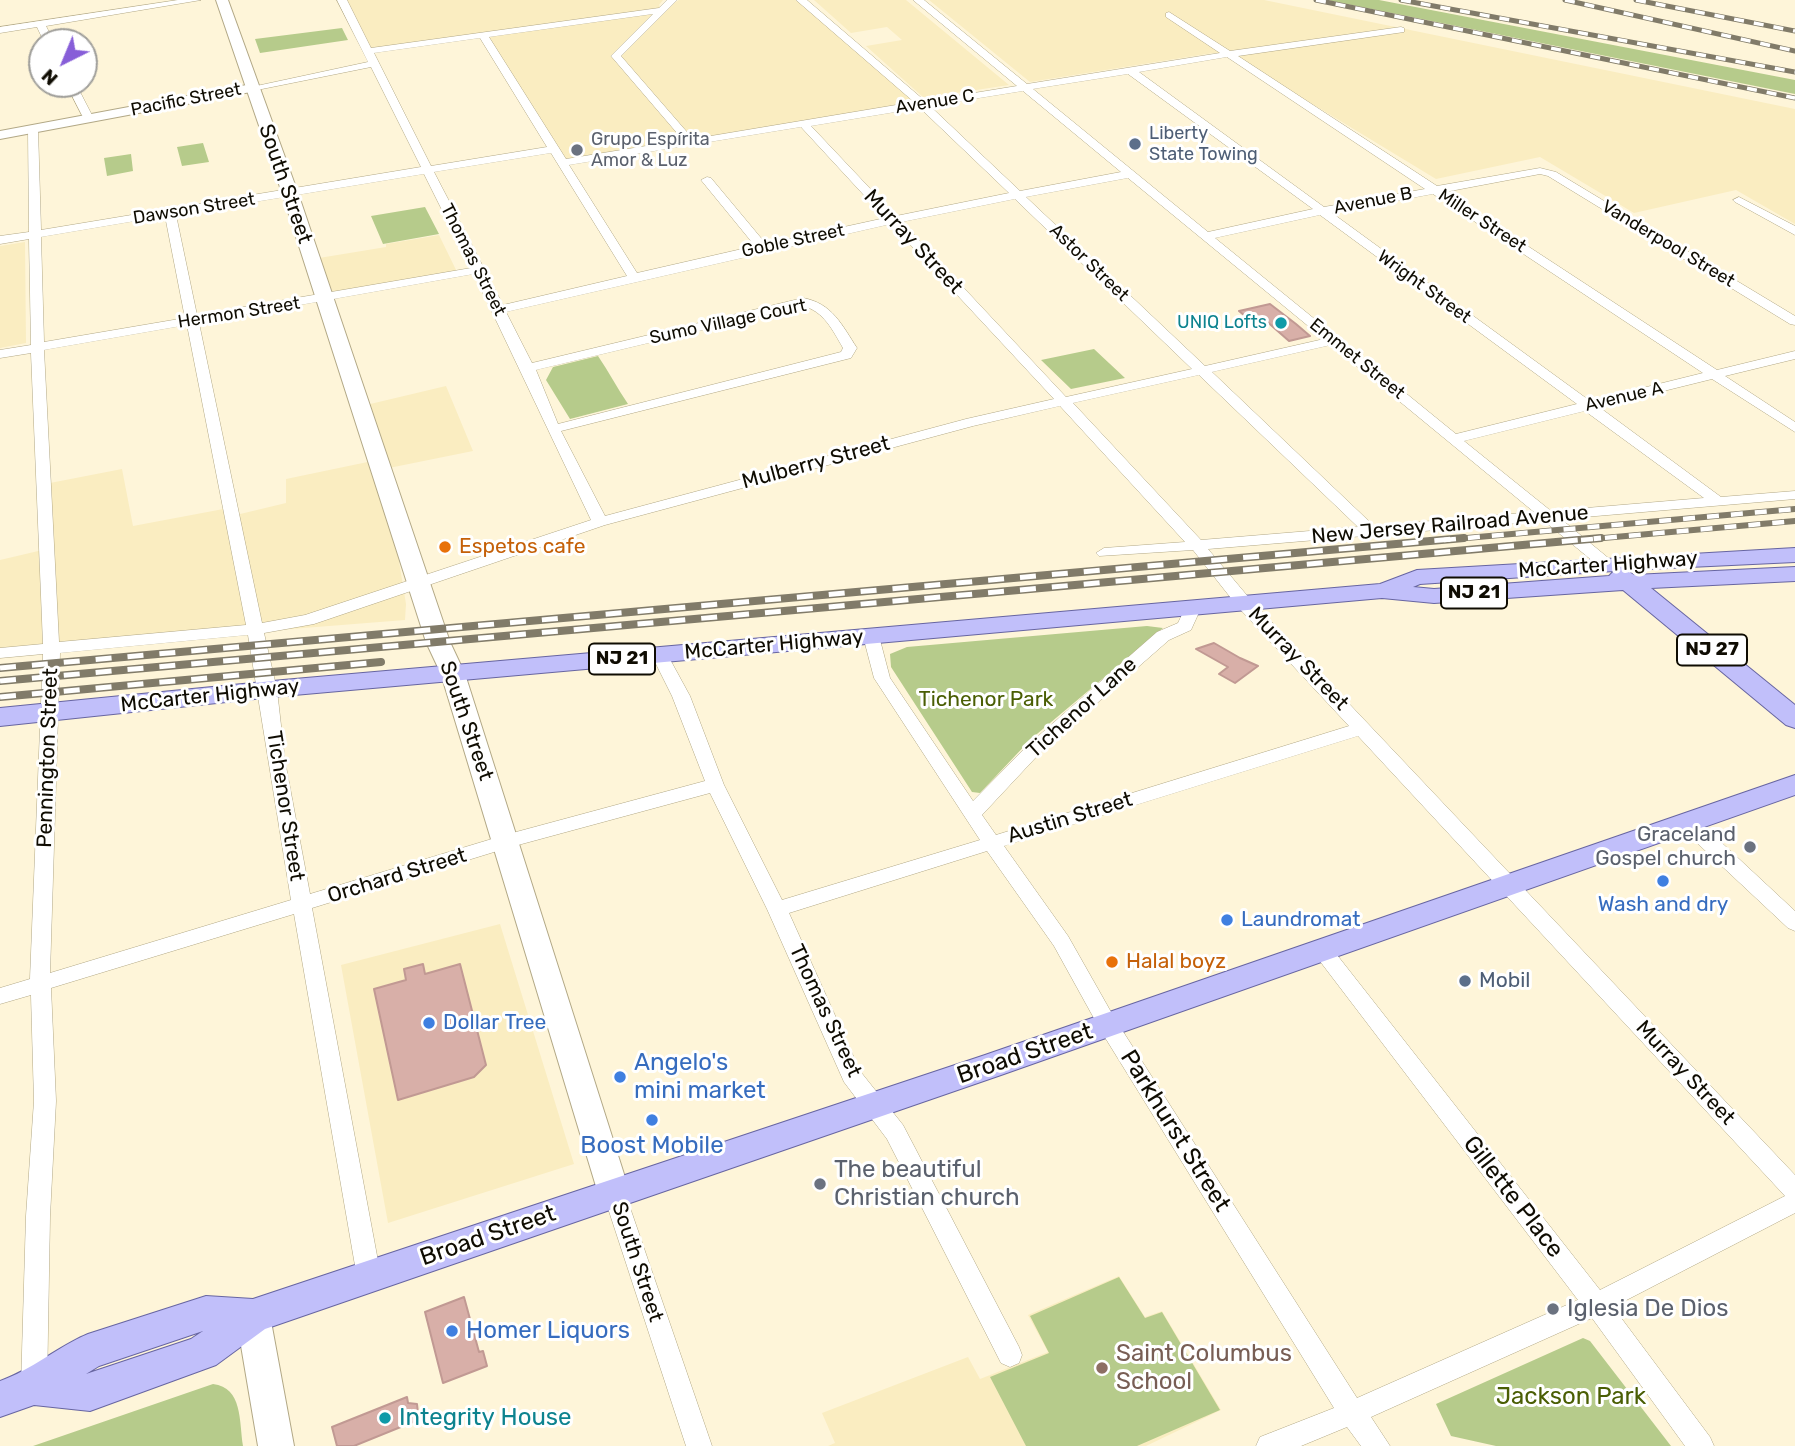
<!DOCTYPE html>
<meta charset="utf-8">
<style>
body{margin:0}
#map{position:relative;width:1795px;height:1446px;overflow:hidden;background:#fef5d9;font-family:Rubik,sans-serif}
canvas{display:block}
.north{position:absolute;left:28px;top:28px;width:70px;height:70px;box-sizing:border-box;background:#fff;border:2px solid #9f9e9a;border-radius:50%;rotate:223deg;font-size:19px;font-weight:700;line-height:28px;text-align:center;color:#0f0c02}
.north::after{content:'';display:block;margin:auto;width:24px;height:32px;background:#875ed8;clip-path:polygon(50% 0,100% 100%,50% 72%,0 100%)}
</style>
<div id="map">
<canvas width="1795" height="1446"></canvas>
<div class="north">N</div>
</div>
<script>
const ctx = document.querySelector('canvas').getContext('2d');
ctx.lineJoin = 'round';
function fillPath(path, color) { ctx.fillStyle = color; ctx.fill(path, 'evenodd'); }
function strokePath(path, color, width, dash) { ctx.strokeStyle = color; ctx.lineWidth = width; ctx.lineCap = dash ? 'butt' : 'round'; ctx.setLineDash(dash || []); ctx.stroke(path); }
function label(font, color, halo, rows, align = 'center') {
  ctx.font = font + ' Rubik,sans-serif'; ctx.lineWidth = 6; ctx.setLineDash([]); ctx.textBaseline = 'middle'; ctx.strokeStyle = halo; ctx.fillStyle = color; for (const [text, x, y, turn = 0] of rows) {
    ctx.save(); ctx.translate(x, y); ctx.rotate((+turn || 0) * Math.PI / 180); ctx.textAlign = isNaN(turn) ? turn : align; if (halo) ctx.strokeText(text, 0, 0); ctx.fillText(text, 0, 0); ctx.restore();
  }
}
fillPath(new Path2D(`
 M346 0H663L659 5 663 10 679 0H804L923 104 563 163 483 35 367 51Z
 M814 0H906L1009 85 924 98 866 46 902 40 887 27 851 33Z
 M929 0H1264L1795 109V224L1736 190 1634 213 1540 157 1436 179 1230 54 1213 53 1030 82Z
 M439 235 458 274 324 295 313 259 386 247V244Z
 M25 242 26 343 0 348V246Z
 M446 386 473 451 384 469 406 604 405 620 0 652V560L51 548 50 483 122 469 133 526 234 507 236 515 286 503V479L382 459 366 405Z
 M500 924 574 1164 388 1223 341 965Z
 M1119 1276 1145 1317 1162 1311 1221 1410 1146 1446H828L835 1443 822 1413 968 1357 980 1379 1048 1352 1028 1315Z`), '#faedc1');
fillPath(new Path2D(`
 M1327 0H1379L1795 80V94Z
 M342 28 348 40 260 53 255 39Z
 M203 143 209 162 182 166 177 147Z
 M131 154 133 171 107 176 104 158Z
 M425 207 439 234 383 244 371 216Z
 M1094 349 1125 378 1071 389 1041 360Z
 M598 356C609 372 617 388 628 404L570 419 546 380 553 367Z
 M1147 626 1163 628 1031 739 980 793 972 792 891 667 890 654 907 647Z
 M1119 1277 1145 1318 1162 1312 1220 1410 1137 1446H1026L990 1377 1049 1353 1030 1316Z
 M1583 1338 1590 1341 1671 1446H1496L1451 1436 1436 1404Z
 M213 1384C243 1388 239 1421 243 1446H33Z`), '#b6cb8b');
const building = new Path2D(`
 M1270 304 1296 324 1310 336 1289 341 1264 319 1251 321 1239 311Z
 M1214 643 1240 658 1258 666 1235 683 1219 674 1228 667 1196 649Z
 M423 964 425 974 460 964 486 1065 474 1077 398 1100 374 989 406 980 404 969Z
 M464 1297 479 1352 483 1351 487 1366 443 1383 425 1312Z
 M407 1397 408 1403 417 1404 418 1413 413 1422 354 1446H337L332 1427Z`);
fillPath(building, '#d8afa8');
strokePath(building, '#c19993', 2);
const minor = new Path2D(`
 M178 0H201L46 26 54 42H44L37 27 0 33V27Z
 M337 0H347L371 48 659 8 667 0H677L621 56 693 139 914 102 796 0H807L925 101 1017 86 913 0H924L1027 84 1220 53 1166 17V13L1169 12 1230 51 1401 27 1404 28V32L1238 56 1437 186 1540 168 1556 172 1795 316V325L1790 324 1548 176 1540 174 1445 192 1717 370 1795 351V359L1725 376 1795 422V432L1712 379 1599 407 1721 497 1795 491V499L1561 519 1612 561 1614 564 1606 569 1600 567 1544 521 1208 549 1250 599 1795 1175V1213L1613 1307 1710 1437 1714 1446H1685L1592 1318 1371 1417 1390 1446H1361L1347 1427 1301 1446H1256L1260 1437 1334 1408 1101 1031 1054 946 987 851 789 913 860 1071 903 1125 1019 1347 1022 1355 1019 1363 1010 1367 1001 1363 887 1139 844 1082 767 909 710 793 507 848 312 908 381 1277 377 1285 369 1288 361 1285 357 1277 294 914 51 988 56 1101 50 1216 47 1387 43 1396 34 1399 25 1396 21 1387 26 1216 34 1101 31 995 0 1004V988L30 979 43 654 0 658V648L43 644 31 353 0 358V350L31 345 29 239 0 244V236L29 232 28 129 33 126 38 129 41 230 421 167 371 67 252 91 247 88 368 62ZM653 14 611 56 683 140 566 159 489 37ZM480 38 547 147 431 166 374 53ZM1227 57 1425 189 1324 207 1139 72ZM1128 74 1313 209 1208 232 1033 89ZM1023 91 1121 172 1020 191 930 106ZM920 108 1009 193 896 216 811 126ZM801 127 885 218 766 244 711 178 707 177 701 180 755 246 637 273 569 165ZM551 153 627 276 503 305 434 172ZM424 174 471 268 197 315 176 215ZM1128 178 1324 339 1205 366 1026 197ZM1433 194 1703 373 1590 401 1332 213ZM1015 199 1192 369 1066 397 902 222ZM1320 215 1577 404 1456 434 1215 238ZM165 216 185 318 44 342 41 237ZM891 224 1054 399 966 419 605 516 561 431 851 358 857 348C842 325 832 303 803 298L532 363 506 312ZM474 274 591 520 305 615 262 623 199 323ZM803 306C824 311 833 331 843 348L841 352 558 424 536 370ZM187 325 246 625 59 642 44 350ZM1331 345 1534 512 1374 526 1212 372ZM1199 375 1358 527 1201 540 1073 403ZM1060 406 1185 542 1104 548 1096 553 1099 556 1193 550 1238 607 1349 726 996 835 982 815 1039 754 1169 640 1191 630 1201 608 1193 603 1187 604 1178 623 1157 632 1027 746 973 801 890 678 879 636 871 631 865 632 863 636 874 678 980 840 782 900 724 785 690 696 666 652 660 651 652 656 672 696 705 781 505 835 310 894 285 761 277 690 264 633 314 624 605 525 973 426ZM1585 411 1704 498 1551 511 1464 441ZM248 635 291 900 50 973 60 653ZM1358 736 1785 1196 1600 1290 1330 946 1323 943 1316 946 1313 951 1316 956 1578 1300 1357 1398 1115 1019 1068 936 1004 846Z
 M66 84H76L94 119 93 121H85Z
 M1739 197 1795 226V235L1735 202 1733 200Z
 M1687 815 1694 817 1795 911V931L1788 928 1680 827 1678 822 1680 817Z
 M614 1183 622 1186 625 1193 712 1446H686L603 1193 606 1186Z`);
const tertiary = new Path2D(`
 M252 84 256 85V91L0 139V131Z`);
const secondary = new Path2D(`
 M216 0H228L298 193 450 642 465 674 630 1193 625 1203 614 1207 603 1203 598 1193 441 674 426 642 282 193Z
 M253 1300 265 1305 270 1316 294 1446H258L236 1316 241 1305Z`);
const primary = new Path2D(`
 M1795 548V562L1626 570 1634 575 1795 567V581L1651 588 1795 705V728L1786 725 1623 590 1434 603 1382 598 283 696 0 726V708L283 680 1380 584 1417 570ZM1614 571 1609 576 1434 589 1413 587 1420 584Z
 M1795 775V795L1001 1075 265 1329 216 1365 90 1411 34 1405 0 1417V1381C32 1370 57 1347 88 1334L206 1296 253 1299 985 1055ZM203 1331 191 1339 86 1374 99 1366Z`);
strokePath(minor, '#b2a886', 1);
strokePath(tertiary, '#b2a886', 2);
strokePath(secondary, '#b2a886', 2);
strokePath(primary, '#6765a1', 2);
fillPath(minor, '#fff');
fillPath(tertiary, '#fff');
fillPath(secondary, '#fff');
fillPath(primary, '#c1bffa');
const railFar2 = new Path2D(`
 M1316 0 1795 98
 M1401 0 1795 72
 M1565 0 1795 51
 M1636 0 1795 31`);
const railFar1 = new Path2D(`
 M1444 540 1795 509
 M1581 540 1795 521`);
const rail = new Path2D(`
 M0 668 1464 538
 M0 681 1601 538
 M0 697 381 662`);
strokePath(railFar2, '#817b69', 5);
strokePath(railFar1, '#817b69', 6);
strokePath(rail, '#817b69', 8);
strokePath(railFar2, '#fff', 3.5, [10]);
strokePath(railFar1, '#fff', 4.5, [12]);
strokePath(rail, '#fff', 5, [16]);
for (const [x, y, r, color] of [
 [1135,144,7,"#5c6f8a"],
 [577,150,7,"#6b7280"],
 [1281,323,7,"#0f9aa8"],
 [445,547,7,"#e8710a"],
 [1750,847,7,"#6b7280"],
 [1663,881,7,"#3f7fe0"],
 [1227,920,7,"#3f7fe0"],
 [1112,962,7,"#e8710a"],
 [1465,981,7,"#5c6f8a"],
 [429,1023,7,"#3f7fe0"],
 [620,1077,7,"#3f7fe0"],
 [652,1120,7,"#3f7fe0"],
 [820,1184,7,"#6b7280"],
 [1553,1309,7,"#6b7280"],
 [452,1331,7,"#3f7fe0"],
 [1102,1368,7,"#8d6e63"],
 [385,1418,7,"#0f9aa8"]
]) { const dot = new Path2D(); dot.arc(x, y, r, 0, 2 * Math.PI); ctx.fillStyle = color; ctx.fill(dot); strokePath(dot, '#fff', 2.5); }
label('18px', '#0f0c02', '#fff', [
 ["Pacific Street",186,100,-11],
 ["Avenue C",935,102,-9],
 ["Avenue B",1373,201,-11],
 ["Dawson Street",194,209,-9],
 ["Miller Street",1482,221,33],
 ["Goble Street",793,241,-12],
 ["Vanderpool Street",1668,244,31],
 ["Thomas Street",473,260,63],
 ["Astor Street",1089,263,44],
 ["Wright Street",1424,287,36],
 ["Hermon Street",239,313,-9],
 ["Sumo Village Court",728,322,-12],
 ["Emmet Street",1357,359,39],
 ["Avenue A",1624,397,-13]
]);
label('18px', '#4e5e75', '#fff', [
 ["Liberty",1149,134],
 ["State Towing",1149,155]
], 'left');
label('18px', '#5b616d', '#fff', [
 ["Grupo Espírita",591,140],
 ["Amor & Luz",591,161]
], 'left');
label('18px', '#0d838f', '#fff', [
 ["UNIQ Lofts",1267,323]
], 'right');
for (const [x, y, w] of [
 [1474,593,66],
 [1712,650,70],
 [622,659,66]
]) { const box = new Path2D(); box.roundRect(x - w / 2, y - 15.5, w, 31, 5); ctx.fillStyle = '#fff'; ctx.fill(box); strokePath(box, '#0f0c02', 2); }
label('bold 19px', '#0f0c02', null, [
 ["NJ 21",1474,593],
 ["NJ 27",1712,650],
 ["NJ 21",622,659]
]);
label('21px', '#0f0c02', '#fff', [
 ["South Street",285,184,71],
 ["Murray Street",913,242,47],
 ["Mulberry Street",816,463,-15],
 ["New Jersey Railroad Avenue",1450,525,-5],
 ["McCarter Highway",1608,565,-4],
 ["McCarter Highway",774,645,-5],
 ["Murray Street",1298,659,46],
 ["McCarter Highway",210,696,-6],
 ["Tichenor Lane",1082,708,-42],
 ["South Street",466,721,71],
 ["Pennington Street",48,758,-88],
 ["Tichenor Street",285,806,81],
 ["Austin Street",1070,818,-17],
 ["Orchard Street",397,876,-17],
 ["Thomas Street",825,1011,65],
 ["Murray Street",1685,1073,47],
 ["South Street",637,1262,72]
]);
label('21px', '#c56008', '#fff', [
 ["Espetos cafe",459,547],
 ["Halal boyz",1126,962]
], 'left');
label('21px', '#4a5e04', '#fff', [
 ["Tichenor Park",986,700]
]);
label('21px', '#5b616d', '#fff', [
 ["Graceland",1736,835],
 ["Gospel church",1736,859]
], 'right');
label('21px', '#366cbe', '#fff', [
 ["Wash and dry",1663,905,"center"],
 ["Laundromat",1241,920],
 ["Dollar Tree",443,1023]
], 'left');
label('21px', '#4e5e75', '#fff', [
 ["Mobil",1479,981]
], 'left');
label('24px', '#0f0c02', '#fff', [
 ["Broad Street",1025,1054,-19],
 ["Parkhurst Street",1175,1131,58],
 ["Gillette Place",1513,1197,52],
 ["Broad Street",488,1236,-19]
]);
label('24px', '#366cbe', '#fff', [
 ["Angelo's",634,1063],
 ["mini market",634,1091],
 ["Boost Mobile",652,1146,"center"],
 ["Homer Liquors",466,1331]
], 'left');
label('24px', '#5b616d', '#fff', [
 ["The beautiful",834,1170],
 ["Christian church",834,1198],
 ["Iglesia De Dios",1567,1309]
], 'left');
label('24px', '#785e54', '#fff', [
 ["Saint Columbus",1116,1354],
 ["School",1116,1382]
], 'left');
label('24px', '#4a5e04', '#fff', [
 ["Jackson Park",1571,1397]
]);
label('24px', '#0d838f', '#fff', [
 ["Integrity House",399,1418]
], 'left');
</script>
